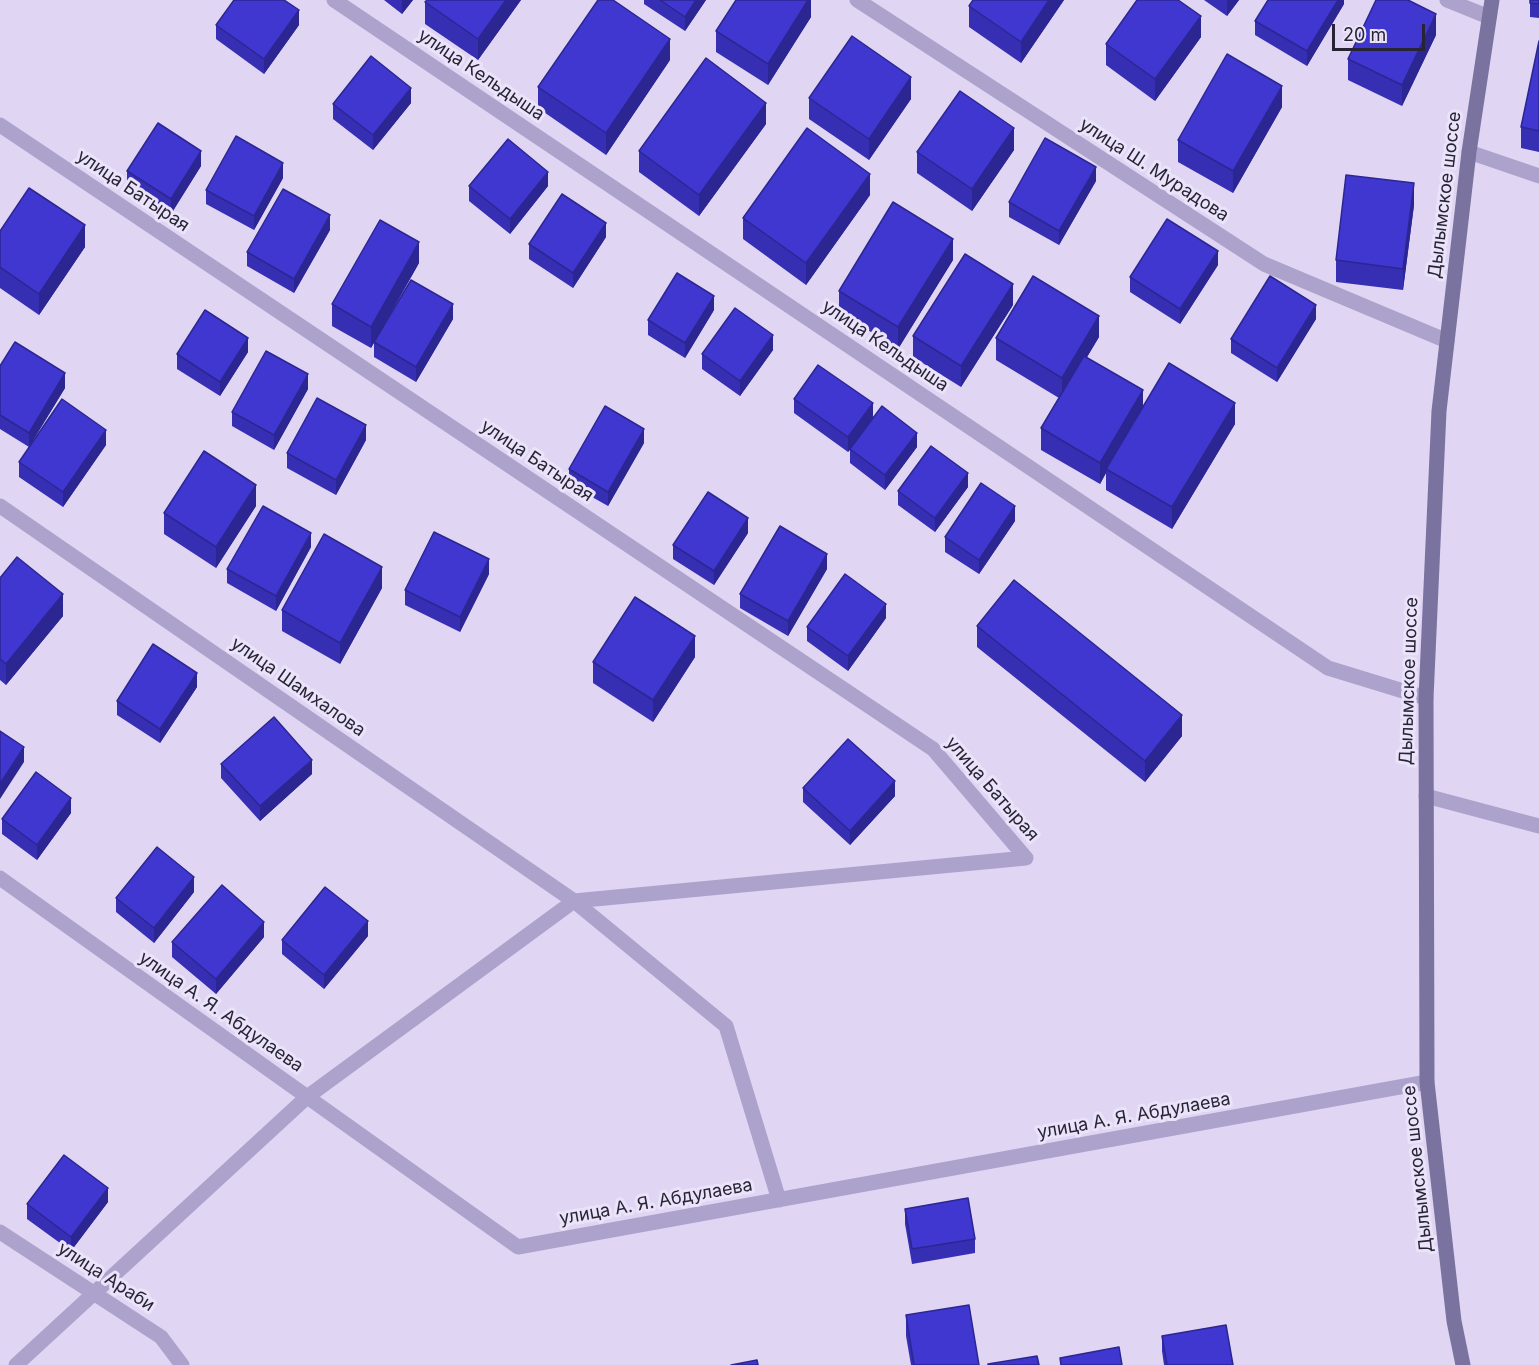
<!DOCTYPE html>
<meta charset="utf-8">
<style>
body{margin:0}
#map{position:relative;width:1539px;height:1365px;overflow:hidden;background:#e0d6f3;font-family:Inter,sans-serif}
canvas{display:block}
.scale{position:absolute;left:1332px;top:24px;width:93px;height:27px;box-sizing:border-box;border:3px solid #272535;border-top:0;padding-left:8px;font-size:18px;line-height:21px;white-space:nowrap;color:#272535;-webkit-text-stroke:4px #ebe3fa;paint-order:stroke}
</style>
<div id="map">
<canvas width="1539" height="1365"></canvas>
<div class="scale">20 m</div>
</div>
<script>
const ctx = document.querySelector('canvas').getContext('2d');
ctx.lineJoin = 'round';
function strokePath(path, color, width, dash) { ctx.strokeStyle = color; ctx.lineWidth = width; ctx.lineCap = dash ? 'butt' : 'round'; ctx.setLineDash(dash || []); ctx.stroke(path); }
function fillPath(path, color) { ctx.fillStyle = color; ctx.fill(path, 'evenodd'); }
function label(font, color, halo, rows, align = 'center') {
  ctx.font = font + ' Inter,sans-serif'; ctx.lineWidth = 6; ctx.setLineDash([]); ctx.textBaseline = 'middle'; ctx.strokeStyle = halo; ctx.fillStyle = color; for (const [text, x, y, turn = 0] of rows) {
    ctx.save(); ctx.translate(x, y); ctx.rotate((+turn || 0) * Math.PI / 180); ctx.textAlign = isNaN(turn) ? turn : align; if (halo) ctx.strokeText(text, 0, 0); ctx.fillText(text, 0, 0); ctx.restore();
  }
}
strokePath(new Path2D(`
 M334 0 1328 668 1426 698
 M857 0 1264 264 1447 341
 M1447 0 1489 17
 M0 125 933 749 1026 858
 M1469 152 1539 176
 M0 506 574 901 726 1026 779 1200
 M1426 796 1539 826
 M0 878 518 1247 1427 1082
 M0 1232 161 1337 182 1365
 M16 1365 307 1097 574 901 1026 858`), '#ada2cc', 15);
strokePath(new Path2D(`
 M1463 1365 1454 1321 1427 1082 1426 698 1439 411 1469 152 1492 0`), '#7b739f', 15);
fillPath(new Path2D(`
 M384 0H413L402 14Z
 M427 0H521L478 60 425 24V2Z
 M644 0H706L685 31 644 4Z
 M811 0V17L768 85 716 52V31Z
 M973 0H1064L1021 63 969 27V6Z
 M1204 0H1239L1227 16Z
 M1344 0V4L1307 66 1255 35V21Z
 M1530 0H1539V18L1530 17Z
 M216 25H299L264 74 216 39Z
 M1436 35 1402 106 1348 80V59Z
 M1201 37 1155 101 1106 65V44Z
 M1539 41V152L1521 148V127Z
 M670 60 606 155 538 108V87Z
 M809 98 911 99 869 160 809 119Z
 M411 103 373 150 333 119V104Z
 M1282 107 1233 193 1178 162V140Z
 M766 124 699 216 639 172V151Z
 M1014 150 972 211 917 173V152Z
 M201 166 171 214 127 186V171Z
 M283 178 254 230 206 204V190Z
 M1096 181 1059 245 1009 217V202Z
 M469 186H548L510 234 469 201Z
 M870 195 806 285 743 239V218Z
 M1414 205 1403 290 1336 282V260Z
 M330 230 294 293 247 266V252Z
 M0 231 85 247 39 315 0 288Z
 M606 237 573 288 529 259V244Z
 M953 260 898 349 839 312V291Z
 M419 263 371 348 332 326V304Z
 M1218 265 1180 324 1130 292V277Z
 M1013 305 961 387 913 357V336Z
 M714 310 685 358 648 335V320Z
 M453 319 416 382 374 357V342Z
 M1316 319 1277 382 1231 353V339Z
 M1099 337 1087 357 1143 407 1235 424 1172 529 1106 490V473L1100 484 1041 450V428L1059 398 996 360V338Z
 M773 350 740 396 702 369V354Z
 M248 352 220 396 177 369V354Z
 M0 366 65 388 29 447 0 429Z
 M308 389 274 450 232 426V412Z
 M794 399 873 418 917 447 885 490 850 463V450L848 452 794 413Z
 M366 440 336 495 287 468V453Z
 M644 443 608 506 569 484V469Z
 M106 445 63 507 19 477V462Z
 M968 487 935 532 898 505V491Z
 M256 506 216 568 164 534V513Z
 M1015 521 979 574 945 552V537Z
 M748 533 714 585 673 559V545Z
 M311 547 276 611 227 583V569Z
 M827 569 788 636 740 608V594Z
 M489 574 460 632 405 605V590Z
 M0 578 63 616 6 685 0 680Z
 M382 588 340 664 282 631V610Z
 M886 618 848 671 807 641V627Z
 M977 626 1182 736 1145 782 977 647Z
 M695 657 653 722 593 683V662Z
 M197 687 160 743 117 715V701Z
 M221 764 312 774 260 821 221 778Z
 M803 788 895 796 850 845 803 802Z
 M71 813 37 860 2 834V819Z
 M194 892 154 943 116 912V898Z
 M368 936 324 989 282 954V940Z
 M264 937 216 994 172 957V942Z
 M108 1202 71 1251 27 1219V1204Z
 M905 1209 975 1239V1253L912 1264 905 1224Z
 M906 1315 979 1365H911L906 1336Z
 M1162 1336 1233 1365H1164L1162 1351Z`), '#362fb3');
fillPath(new Path2D(`
 M402 0H413L402 14Z
 M506 0H521L478 60V39Z
 M696 0H706L685 31V17Z
 M808 0H811V17L768 85V64Z
 M1049 0H1064L1021 63V42Z
 M1227 0H1239L1227 16Z
 M1338 0H1344V4L1307 66V51Z
 M299 10V25L264 74V59Z
 M1436 14V35L1402 106V85Z
 M1201 16V37L1155 101V79Z
 M670 39V60L606 155V133Z
 M911 77V99L869 160V139Z
 M1282 86V107L1233 193V171Z
 M411 88V103L373 150V135Z
 M766 103V124L699 216V195Z
 M1014 128V150L972 211V189Z
 M201 151V166L171 214V199Z
 M283 163V178L254 230V216Z
 M1096 167V181L1059 245V231Z
 M548 172V186L510 234V219Z
 M870 174V195L806 285V263Z
 M1414 183V205L1403 290V269Z
 M330 215V230L294 293V279Z
 M606 223V237L573 288V273Z
 M85 225V247L39 315V294Z
 M953 239V260L898 349V327Z
 M419 242V263L371 348V327Z
 M1218 251V265L1180 324V309Z
 M1013 284V305L961 387V366Z
 M714 296V310L685 358V343Z
 M453 304V319L416 382V367Z
 M1316 305V319L1277 382V368Z
 M1099 316V337L1062 399V378Z
 M773 335V350L740 396V381Z
 M248 338V352L220 396V382Z
 M65 373V388L29 447V433Z
 M308 374V389L274 450V435Z
 M1143 390V411L1106 469V473L1100 484V463Z
 M873 403V418L848 452V437Z
 M1235 403V424L1172 529V507Z
 M366 425V440L336 495V480Z
 M644 429V443L608 506V492Z
 M106 430V445L63 507V492Z
 M917 433V447L885 490V475Z
 M968 473V487L935 532V518Z
 M256 485V506L216 568V547Z
 M1015 506V521L979 574V560Z
 M748 518V533L714 585V571Z
 M311 533V547L276 611V596Z
 M827 554V569L788 636V621Z
 M489 559V574L460 632V617Z
 M382 567V588L340 664V643Z
 M63 594V616L6 685V664Z
 M886 604V618L848 671V656Z
 M695 636V657L653 722V700Z
 M197 673V687L160 743V729Z
 M1182 715V736L1145 782V761Z
 M24 747V762L0 799V784Z
 M312 760V774L260 821V806Z
 M895 781V796L850 845V831Z
 M71 798V813L37 860V845Z
 M194 877V892L154 943V928Z
 M368 921V936L324 989V975Z
 M264 922V937L216 994V979Z
 M108 1188V1202L71 1251V1237Z`), '#2c2692');
const building = new Path2D(`
 M234 0H284L299 10 264 59 216 25Z
 M427 0H506L478 39 425 2Z
 M598 0H613L670 39 606 133 538 87Z
 M660 0H696L685 17Z
 M736 0H808L768 64 716 31Z
 M973 0H1049L1021 42 969 6Z
 M1137 0H1178L1201 16 1155 79 1106 44Z
 M1268 0H1338L1307 51 1255 21Z
 M1376 0H1408L1436 14 1402 85 1348 59Z
 M1530 0H1539V4L1530 3Z
 M852 36 911 77 869 139 809 98Z
 M1539 41V131L1521 127Z
 M1227 54 1282 86 1233 171 1178 140Z
 M371 56 411 88 373 135 333 104Z
 M706 58 766 103 699 195 639 151Z
 M960 91 1014 128 972 189 917 152Z
 M158 123 201 151 171 199 127 171Z
 M807 128 870 174 806 263 743 218Z
 M236 136 283 163 254 216 206 190Z
 M1045 138 1096 167 1059 231 1009 202Z
 M508 139 548 172 510 219 469 186Z
 M1346 175 1414 183 1403 269 1336 260Z
 M29 188 85 225 39 294 0 267V231Z
 M283 189 330 215 294 279 247 252Z
 M562 194 606 223 573 273 529 244Z
 M893 202 953 239 898 327 839 291Z
 M1167 219 1218 251 1180 309 1130 277Z
 M380 220 419 242 371 327 332 304Z
 M965 254 1013 284 961 366 913 336Z
 M677 273 714 296 685 343 648 320Z
 M1033 276 1099 316 1062 378 996 338Z
 M1270 276 1316 305 1277 368 1231 339Z
 M411 280 453 304 416 367 374 342Z
 M735 308 773 335 740 381 702 354Z
 M205 310 248 338 220 382 177 354Z
 M15 342 65 373 29 433 0 415V366Z
 M266 351 308 374 274 435 232 412Z
 M1084 356 1143 390 1100 463 1041 428Z
 M1169 363 1235 403 1172 507 1106 469Z
 M818 365 873 403 848 437 794 399Z
 M317 398 366 425 336 480 287 453Z
 M62 399 106 430 63 492 19 462Z
 M605 406 644 429 608 492 569 469Z
 M882 406 917 433 885 475 850 449Z
 M931 446 968 473 935 518 898 491Z
 M204 451 256 485 216 547 164 513Z
 M981 483 1015 506 979 560 945 537Z
 M708 492 748 518 714 571 673 545Z
 M263 506 311 533 276 596 227 569Z
 M780 526 827 554 788 621 740 594Z
 M434 532 489 559 460 617 405 590Z
 M324 534 382 567 340 643 282 610Z
 M17 557 63 594 6 664 0 659V578Z
 M845 574 886 604 848 656 807 627Z
 M1014 580 1182 715 1145 761 977 626Z
 M635 597 695 636 653 700 593 662Z
 M153 644 197 673 160 729 117 701Z
 M274 717 312 760 260 806 221 764Z
 M0 731 24 747 0 784Z
 M848 739 895 781 850 831 803 788Z
 M36 772 71 798 37 845 2 819Z
 M157 847 194 877 154 928 116 898Z
 M222 885 264 922 216 979 172 942Z
 M325 887 368 921 324 975 282 940Z
 M64 1155 108 1188 71 1237 27 1204Z
 M968 1198 975 1239 912 1249 905 1209Z
 M969 1305 979 1365H914L906 1315Z
 M1226 1325 1233 1365H1167L1162 1336Z
 M1119 1347 1122 1365H1061L1060 1358Z
 M1037 1356 1039 1365H988V1364Z
 M757 1360 758 1365H731Z`);
fillPath(building, '#3f37d0');
strokePath(building, '#2c2692', 1.5);
label('18px', '#272535', '#ebe3fa', [
 ["улица Кельдыша",481,75,34],
 ["улица Ш. Мурадова",1154,170,33],
 ["улица Батырая",133,191,34],
 ["Дылымское шоссе",1445,195,-83],
 ["улица Кельдыша",885,346,34],
 ["улица Батырая",537,461,34],
 ["Дылымское шоссе",1409,681,-88],
 ["улица Шамхалова",298,687,35],
 ["улица Батырая",992,789,49],
 ["улица А. Я. Абдулаева",221,1012,35],
 ["улица А. Я. Абдулаева",1134,1116,-10],
 ["Дылымское шоссе",1418,1169,-96],
 ["улица А. Я. Абдулаева",656,1202,-10],
 ["улица Араби",106,1277,33]
]);
</script>
